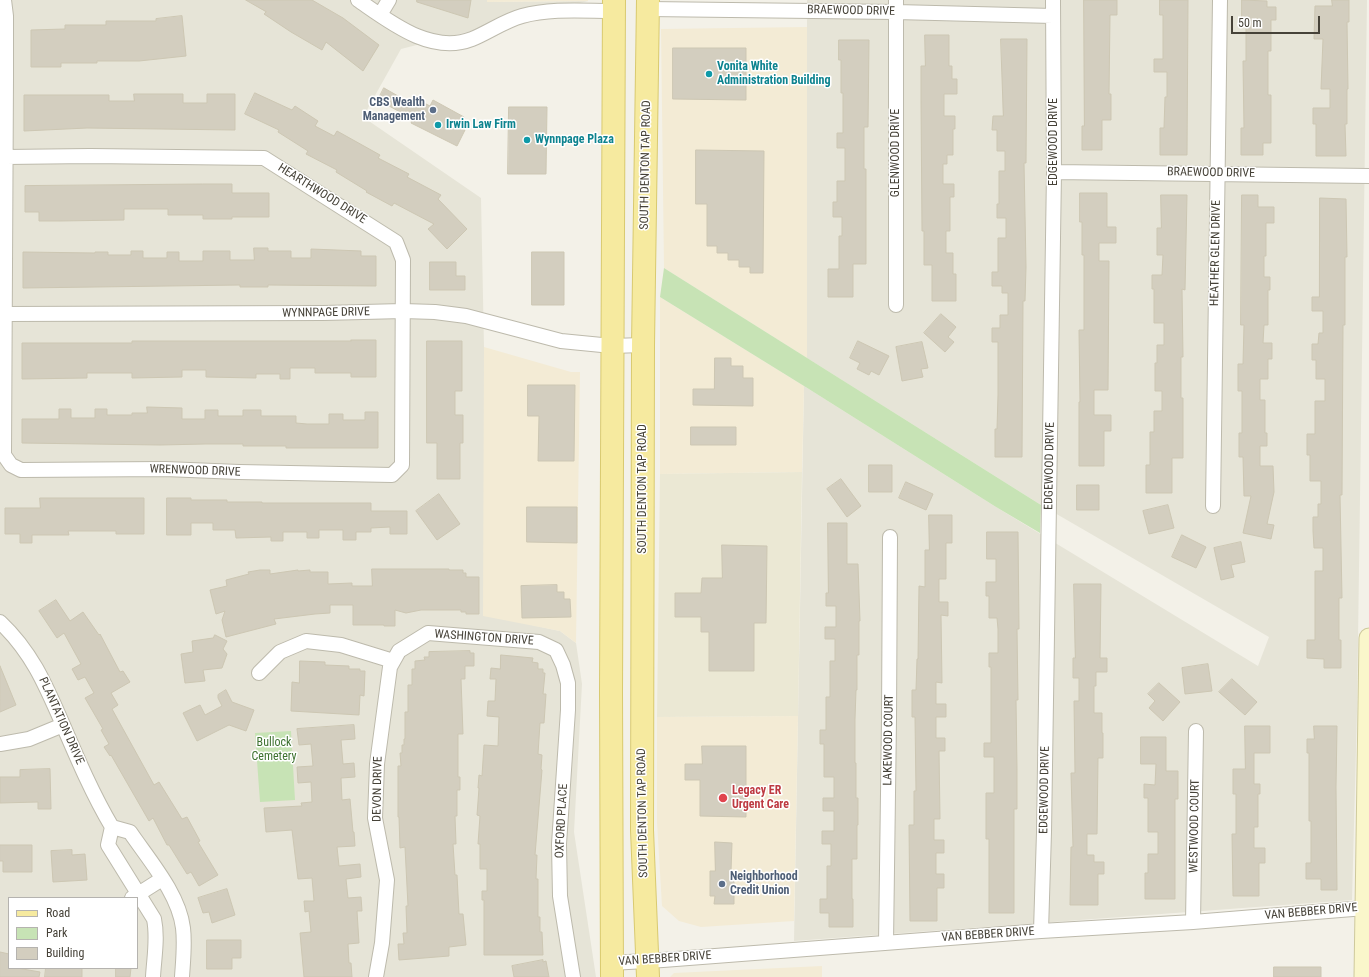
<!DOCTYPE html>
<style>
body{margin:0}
#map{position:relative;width:1369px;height:977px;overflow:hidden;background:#f3f1e8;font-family:"Roboto Condensed",sans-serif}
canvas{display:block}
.legend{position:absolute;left:8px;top:897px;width:130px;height:72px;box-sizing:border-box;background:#fff;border:1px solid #b5b3af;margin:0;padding:5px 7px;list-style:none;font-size:12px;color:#464238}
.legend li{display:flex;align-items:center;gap:8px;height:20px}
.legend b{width:20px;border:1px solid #b5b3af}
.scale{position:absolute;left:1231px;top:16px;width:89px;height:18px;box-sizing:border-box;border:2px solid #464238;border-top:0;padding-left:5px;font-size:12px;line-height:14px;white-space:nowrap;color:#464238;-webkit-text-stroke:3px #fff;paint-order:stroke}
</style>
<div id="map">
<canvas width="1369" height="977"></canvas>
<ul class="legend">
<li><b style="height:5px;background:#f6ea9f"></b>Road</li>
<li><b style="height:11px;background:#c7e3b5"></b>Park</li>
<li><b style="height:11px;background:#d3cebf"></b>Building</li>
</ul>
<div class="scale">50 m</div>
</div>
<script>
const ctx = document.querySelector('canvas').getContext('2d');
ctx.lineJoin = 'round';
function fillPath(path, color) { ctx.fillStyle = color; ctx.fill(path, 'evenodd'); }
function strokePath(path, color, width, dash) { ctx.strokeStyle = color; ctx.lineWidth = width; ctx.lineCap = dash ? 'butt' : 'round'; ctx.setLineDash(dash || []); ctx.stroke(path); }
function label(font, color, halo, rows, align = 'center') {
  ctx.font = font + ' "Roboto Condensed",sans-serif'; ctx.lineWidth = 3; ctx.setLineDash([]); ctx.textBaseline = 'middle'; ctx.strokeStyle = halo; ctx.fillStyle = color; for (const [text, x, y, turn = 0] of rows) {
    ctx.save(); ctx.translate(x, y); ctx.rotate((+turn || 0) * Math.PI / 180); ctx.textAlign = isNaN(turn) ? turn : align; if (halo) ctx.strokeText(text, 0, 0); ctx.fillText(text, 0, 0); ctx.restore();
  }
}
fillPath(new Path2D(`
 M0 0H487V2L588 1 401 49 363 117 481 198 484 347V558L532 625 560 631 576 643 582 684 574 832 596 977H0ZM9 898H137V968H9Z
 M807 0H1367L1357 711 1352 900 794 941 804 386 996 507 1258 666 1269 637 1041 505 807 358Z`), '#e6e4d7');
fillPath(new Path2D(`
 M487 0H588V1L487 2Z
 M807 27V358L664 268 661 29Z
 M660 297 804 386 802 472 660 474Z
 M484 347 571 372H580L576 643 560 631 483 616Z
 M798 716 794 921 701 927 679 921 662 906 657 822V717Z
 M822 966V977H670L674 973Z`), '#f3ebd5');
fillPath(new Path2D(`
 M802 472 798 716 657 717 660 474Z`), '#ebe8d4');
fillPath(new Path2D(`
 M664 268 1041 505 1040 533 996 507 804 386 660 297Z
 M291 731 295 800 260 802 255 733Z`), '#c7e3b5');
const building = new Path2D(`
 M246 0H312L343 18 379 45 363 71 326 42 322 50 291 32 264 14 266 12Z
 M417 0H471L468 18 417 2Z
 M1084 0H1117V15H1110L1109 94H1111V120H1102V150H1082V126H1084Z
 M1160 0H1188L1187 155H1160V128H1164L1165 97H1167V72H1154V59H1163V15H1160Z
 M1242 0 1267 1V7H1276V20H1271V51H1268V95H1271V143H1263V155H1241V128H1244L1243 61H1246V20H1242Z
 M1332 0H1349V22H1347L1348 89H1347V124H1345L1346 156H1316V124H1313V108H1330V89H1321L1323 39H1314L1315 6H1332Z
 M182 16 186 56 139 61H97V63H61V67H31V30L65 29V25H106V21H156V19Z
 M925 35H949V66H952V79H957V94H944V116H955V129H953V155H947V164H943V184H954V197H950V231H946V253H953V274H956V301H932V265H924V231H922L921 101V66H925Z
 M1001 39H1027L1026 163H1024L1026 267 1025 301H1023L1022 457H995V429H997L998 395V342H992V328H1000V315H1008V293H1002V286H992V272H998V238H1006V218H997V204H999V171H1005V151H997V130H992L993 116H1003Z
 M839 40H869L868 127H864V169H866V264H853V297H828V269H839V236H842V217H833V202H837V181H845V148H837V133H843V93H841V60H839Z
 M673 48H746V100L673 99Z
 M384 88 419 108 422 102 430 106 433 100 464 117 459 127 465 130 457 146 411 123 413 119 378 100Z
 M255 93 292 110 295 106 318 121 315 126 334 136 337 131 380 155 378 158 409 174 407 177 441 195 438 199 467 229 447 249 428 229 434 224 394 203 392 206 366 192 367 191 336 172 337 170 306 154 308 151 278 132 279 130 245 114Z
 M134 94H183V103H207V94H235V130L87 128 24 131V95H109V101H134Z
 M509 107H547L546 174H508Z
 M696 150 764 151 763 273H750V267H739V260H728V253H717V246H707V204H696Z
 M203 184H232V193H269V217H232V219H203V215H168V209H124V220L59 221H39V212H25V186Z
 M1080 193H1107V227H1116V243H1099V261H1109L1108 390H1094V415H1111V431H1104V466H1079V402H1080L1079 330H1084V255H1082V222H1080Z
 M1161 195H1187L1185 290 1182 289 1183 357H1181V398H1183V458H1172V493H1146V465H1150V432H1154V411H1162V391H1155V363H1157V345H1164V323H1154V289H1152V275H1162L1163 255H1157V228H1161Z
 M1242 195H1258V207H1274V223H1266V256H1264V277H1270V290H1268V325H1264L1263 343H1272V359H1268V379H1260V400H1265V433H1267V446H1260V466H1273L1274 492 1267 524 1274 525 1271 539 1243 533 1251 496H1244L1243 457H1239V433H1242V391H1238V364H1243L1244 325H1241Z
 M1320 198 1346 199 1347 257H1345V325H1343L1342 495H1340L1342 598H1339V640H1341V668H1324V659L1307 658V640H1315V571H1323V548H1314L1313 531V517H1318V504H1321V481H1310V455H1307V434H1315V401H1325V379H1316V360H1312V344H1318L1319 333H1323V311H1312V297H1319Z
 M254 248H268V251H291V258H311V249L361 251V256H376V286L268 285V287H240V285L23 288V252L95 253V252H108V255H131V251H143V258H167V252H179V261H203V251H230V260H254Z
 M532 252H564V305H532Z
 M430 262H456V276H465V290H430Z
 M941 314 956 327 948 337 954 342 945 352 924 333Z
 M351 340H376V377H351V373H315V368H290V379H280V374H256V378L206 377V370H182V377L132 378V373H87V378L22 379V343H132V341H351Z
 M427 341H462V391H455V415H463V443H460V479H437V443H427Z
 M858 341 889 356 879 375 871 371 869 375 857 369 860 363 850 358Z
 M922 342 928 368 921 369 923 377 902 381 896 347Z
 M715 358H731V366H743V378H753V406L693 405V389H714Z
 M528 385H575L574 461H538L539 416H528Z
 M147 407 182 408V419H205V410H218V416H243V410H261V416H296V423L307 424H329V414H343V420H365V412H378V448H286V446H243V444H205L160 445 22 443V419H59V409H71V418H95V409H107V415H132V413H147Z
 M691 427H736V445H691Z
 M869 465H892V492H869Z
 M841 479 861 506 847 517 827 489Z
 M906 482 933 494 926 510 899 498Z
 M1077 485H1099V510H1077Z
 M439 494 460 524 437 540 416 511Z
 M40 498H144V534H116V531H68L69 535H32V543H20V534H5V508H40Z
 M167 498H191V500H227V502H262V503H371V511H407V534H390V527L371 528V532H356V540H343V530H319V538H307V532H283V541H271V537L236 538 235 530H213V523H191V535H167Z
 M1168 505 1174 528 1149 534 1143 511Z
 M527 507H577V543L527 542Z
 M929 515H952V543H946V579H939V602H948V616L941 615 942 683 936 682V704H946V717H936V738H945V751H939L940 819H934V840H944V853H936V874H944V888H937V921H910L909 825H914V791H916L915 717H912V690H916L917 659H918L919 586 925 587V550H929Z
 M828 523H847V564H858L860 621H859V655H857V690H856L855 719V763H856V798H858V825H857V859H852V899H853V927H829V913H820V899H827V866H831V844H822V831H834V811H823V798H834V777H824V744H820V730H826V697H830V661H835V639H825V627H836V606H826V593H828Z
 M987 532H1018L1019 629H1017L1018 700H1016L1017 770V809H1014V913H989V839H986V793H994V757H984V743H991V667H989V653H998V629L997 618H989V596H986V582H996V559H987Z
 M1182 535 1206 547 1196 568 1172 557Z
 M1241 542 1245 562 1231 565 1234 577 1221 580 1214 548Z
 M722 545 767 546 766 623H754V671H709V632H701V617H675V593H701L702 578H722Z
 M372 569H449V570H463V573H466V577H479V614H466V612H461V610H421L406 613 395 610V626H384V625H353V605H330V613L315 614 274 619 276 624 226 637 222 620 225 611 216 614 210 590 227 586 226 580 249 574 248 572 260 570H270V574L298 570V571L310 570V572H328V584L352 583V586H372Z
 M1074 584H1101L1100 658H1107V672H1096V686H1094V713H1102V733H1103V758H1098L1097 834H1087V855H1094V862H1104V874H1098V905H1070L1071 847H1073L1071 773H1075L1074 701H1079V678H1073V658H1075Z
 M557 585V592H564V599H570L571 617 522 618 521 586Z
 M56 600 70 621 83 612 99 635 100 634 120 672 123 671 130 682 111 693 118 705 112 709 154 785 159 782 182 819 187 817 200 841 198 842 218 875 199 886 191 872 187 874 169 845H167L153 818 149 821 111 755 110 756 104 747 109 744 101 730 103 729 85 698 94 693 85 677 78 680 72 669 81 664 64 633 57 638 39 611Z
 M215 635 227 641 223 649 227 654 222 668 203 670 205 681 185 683 181 654 193 652 192 641 213 638Z
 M470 651V653H474V666H465V679H461L463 734H458V777H460V790H457V816H455L456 844H453L455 875H457L459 914H463L466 945 449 947V956L399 960 398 944H404L403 933H407L406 906H408L405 847 400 848 399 817H398V766H401L400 753H402V745H404V739H405V712H408V685H412V669H415V661L425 660 424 657H429V652Z
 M501 655 533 658 532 662 538 663V669H543V673H545L543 694H546L544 723H540L538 754 542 755 541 769 542 770 535 855H537L536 879H538V917H540V932H542L543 955H484V900H482V891H487V869H480V844H478L480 816 477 815 479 788H478L479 775 482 776 484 745 498 746 499 717 487 716 488 701H495L496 679H490L491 668 500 669Z
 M300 661 325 662V665L349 666V669H360V671H365L364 696 360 695 359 715 291 711 292 682 299 683Z
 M1208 664 1212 691 1185 694 1182 668Z
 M0 666 16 705 0 712Z
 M1232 679 1257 702 1245 715 1219 692Z
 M1159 683 1180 702 1163 721 1149 708 1155 701 1148 694Z
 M226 690 232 702 254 710 246 731 229 725 197 741 183 713 200 705 205 715 222 706 218 698V695Z
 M354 725 355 739 341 740 343 764 354 763 355 777 341 778 342 800 350 799 353 832H354L355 846 337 847 339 866 360 864 361 877 346 879 348 898 361 897 362 911H357L359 943 348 944 349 963H351L352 977H304L300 933 311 932 309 911 305 912 304 901H314L312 878 298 879 292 830 266 832 264 808 302 806 301 803 312 802 311 782 298 783 297 767 313 766 311 744 299 745 297 729Z
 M1245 726H1270V753H1254V784H1260V794H1258V827H1254V848H1265V863H1259V896H1233L1232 834H1236V794H1233V769H1245Z
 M1314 726H1337L1336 787 1337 890H1321V879H1306V863H1311V821H1309V753H1307V739H1314Z
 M1141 737H1166V771H1178V799H1175V899H1145V873H1148V854H1158V832H1148V798H1144V784L1155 785 1156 764H1141Z
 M702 746H746V817L700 816V780H685V764H702Z
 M50 769 51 809H38V802L0 803V777H20V770Z
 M715 842 732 843 731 871H734V904H714L715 896H710V871H715Z
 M0 845H32V872H3V861H0Z
 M72 850V855L85 854 87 880 53 882 51 851Z
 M227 889 235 915 212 923 209 912 203 913 198 898Z
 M207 940H241V958H232V969H207Z
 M0 952 9 954V968H17L40 972 39 977H0Z
 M543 960V962L546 961 549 977H514L512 966Z
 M1274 967H1321V977H1274Z
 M46 968H82V977H45Z
 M116 968H131L130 977H116Z`);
fillPath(building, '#d3cebf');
strokePath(building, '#cdc7b3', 1);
const street = new Path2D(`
 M4 0 6 16V77L4 455 11 465 21 470 165 469 239 472 392 475 402 465 403 260 396 242 264 158 90 156 6 157
 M358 0C390 22 431 55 472 39 489 32 504 21 522 16 551 8 584 11 613 11
 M648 9 896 12 1053 16
 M380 15 389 0
 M1054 172 1369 176
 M896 305V0
 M5 314 323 313 403 311 435 312 466 316 561 341 612 346 643 345
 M1213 506 1220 0
 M0 622C32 652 46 686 63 725 78 760 93 795 112 827L130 832C149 860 179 894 183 928 185 944 183 961 182 977
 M259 673 280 652 306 641 341 645 393 661
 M0 744 29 739 63 725
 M112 827 108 845 154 919C158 938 154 958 153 977
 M132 898 162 879
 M1193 922 1196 731
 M1041 931 1044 832 1054 172 1053 0
 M886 943 889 719 890 537
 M611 963 663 960 1041 931 1193 922 1365 908
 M376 977 382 943 387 880 375 818 377 764 390 667 399 651 428 633 539 642 556 650 563 665 568 683V710L559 844 560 896 573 977`);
const secondary = new Path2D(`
 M1364 977 1369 638`);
const primary = new Path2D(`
 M612 977 611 691 614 0
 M648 977 642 830 643 345 648 0`);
strokePath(street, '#bdbaac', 16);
strokePath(secondary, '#cec99c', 21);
strokePath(primary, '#d9ca70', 24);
strokePath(street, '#fff', 14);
strokePath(secondary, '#faf6cb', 19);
strokePath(primary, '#f6ea9f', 22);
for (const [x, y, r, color] of [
 [709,74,4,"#0f9aa8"],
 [433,110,4,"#5c6f8a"],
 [438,125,4,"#0f9aa8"],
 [527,140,4,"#0f9aa8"],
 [723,798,5,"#e0444e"],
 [722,884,4,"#5c6f8a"]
]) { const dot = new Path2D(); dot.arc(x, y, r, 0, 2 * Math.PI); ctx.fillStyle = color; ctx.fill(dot); strokePath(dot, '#fff', 1.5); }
label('12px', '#464238', '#fff', [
 ["BRAEWOOD DRIVE",851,11,1],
 ["EDGEWOOD DRIVE",1054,142,-90],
 ["GLENWOOD DRIVE",896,153,-90],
 ["SOUTH DENTON TAP ROAD",646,165,-89],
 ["BRAEWOOD DRIVE",1211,173,1],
 ["HEARTHWOOD DRIVE",322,194,32],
 ["HEATHER GLEN DRIVE",1216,253,-89],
 ["WYNNPAGE DRIVE",326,313,-1],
 ["EDGEWOOD DRIVE",1050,466,-89],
 ["WRENWOOD DRIVE",195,471,2],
 ["SOUTH DENTON TAP ROAD",643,489,-90],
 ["WASHINGTON DRIVE",484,638,4],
 ["PLANTATION DRIVE",61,721,66],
 ["LAKEWOOD COURT",889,740,-89],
 ["DEVON DRIVE",378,789,-89],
 ["EDGEWOOD DRIVE",1045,790,-89],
 ["SOUTH DENTON TAP ROAD",643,813,-91],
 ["OXFORD PLACE",562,821,-87],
 ["WESTWOOD COURT",1195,826,-89],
 ["VAN BEBBER DRIVE",1311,912,-5],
 ["VAN BEBBER DRIVE",988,935,-4],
 ["VAN BEBBER DRIVE",665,959,-4]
]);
label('bold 12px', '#0d838f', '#fff', [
 ["Vonita White",717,67],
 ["Administration Building",717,81],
 ["Irwin Law Firm",446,125],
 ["Wynnpage Plaza",535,140]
], 'left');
label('bold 12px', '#4e5e75', '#fff', [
 ["CBS Wealth",425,103],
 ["Management",425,117],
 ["Neighborhood",730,877,"left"],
 ["Credit Union",730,891,"left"]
], 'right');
label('12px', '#3e7230', '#fff', [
 ["Bullock",274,743],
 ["Cemetery",274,757]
]);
label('bold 12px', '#be3a42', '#fff', [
 ["Legacy ER",732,791],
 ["Urgent Care",732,805]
], 'left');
</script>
